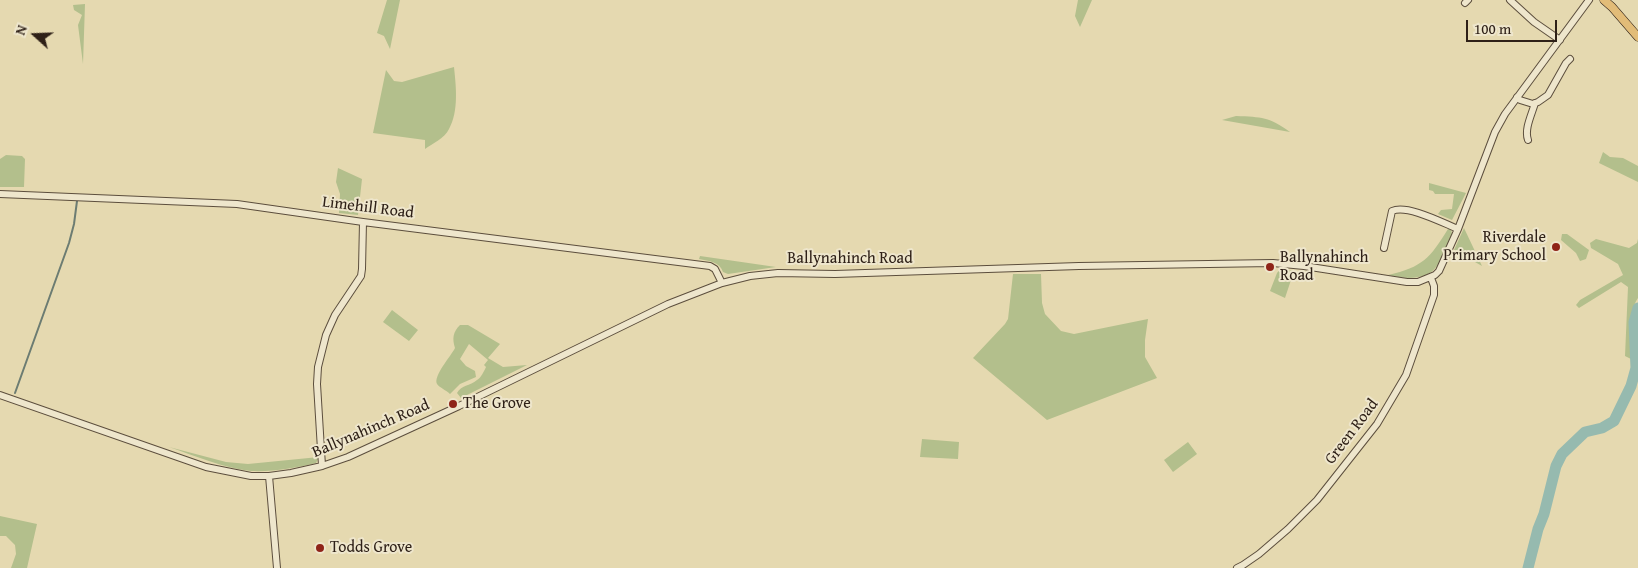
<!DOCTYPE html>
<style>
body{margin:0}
#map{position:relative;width:1638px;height:568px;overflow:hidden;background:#e5d9b0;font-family:"Gentium Book Plus",serif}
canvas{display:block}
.north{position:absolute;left:10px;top:10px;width:50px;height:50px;-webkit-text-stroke:4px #eee6cc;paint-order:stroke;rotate:290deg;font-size:14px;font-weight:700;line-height:20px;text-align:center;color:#2e2017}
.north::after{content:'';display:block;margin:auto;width:18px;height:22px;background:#2e2017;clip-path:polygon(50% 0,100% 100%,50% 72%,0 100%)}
.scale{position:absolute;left:1466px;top:20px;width:91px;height:22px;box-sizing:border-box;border:2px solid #2e2017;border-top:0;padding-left:6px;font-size:15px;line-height:18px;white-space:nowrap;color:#2e2017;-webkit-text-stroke:4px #eee6cc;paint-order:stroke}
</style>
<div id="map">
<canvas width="1638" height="568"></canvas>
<div class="north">N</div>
<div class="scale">100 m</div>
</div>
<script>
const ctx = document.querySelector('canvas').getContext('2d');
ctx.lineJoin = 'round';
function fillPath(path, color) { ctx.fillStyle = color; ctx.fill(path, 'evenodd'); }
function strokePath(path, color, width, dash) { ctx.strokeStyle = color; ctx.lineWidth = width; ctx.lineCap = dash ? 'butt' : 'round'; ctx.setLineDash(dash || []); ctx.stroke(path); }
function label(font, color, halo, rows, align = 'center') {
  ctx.font = font + ' "Gentium Book Plus",serif'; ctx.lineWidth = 4; ctx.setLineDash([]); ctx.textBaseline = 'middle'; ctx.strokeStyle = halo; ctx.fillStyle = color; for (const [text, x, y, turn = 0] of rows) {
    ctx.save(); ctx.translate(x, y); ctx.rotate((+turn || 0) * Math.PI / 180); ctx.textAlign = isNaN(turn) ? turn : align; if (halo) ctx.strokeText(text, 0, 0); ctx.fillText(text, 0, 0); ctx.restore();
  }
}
fillPath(new Path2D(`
 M387 0H400L390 49 384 36 377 33Z
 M1078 0H1092L1080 27 1075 16Z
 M85 4 83 64 78 25 82 15 74 10 73 5Z
 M454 67C456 86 459 111 449 129 445 138 432 144 425 149V140L373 133 386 70 394 81 402 82Z
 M1236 116C1262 117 1269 117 1290 132L1222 120Z
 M1603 152 1610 157 1623 158 1638 166V182L1599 163Z
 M6 155 22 156 25 159 24 187H0V159Z
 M338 168 362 179 358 215 339 213 340 194 336 182Z
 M1429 183 1466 193 1452 220 1438 214 1441 210 1452 209 1454 194H1435L1433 191 1429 190Z
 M1464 228 1482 266 1454 250Z
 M1448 229H1451L1452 234C1447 244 1443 257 1437 266 1427 281 1403 279 1388 275 1423 267 1430 258 1448 229Z
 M1562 234H1567L1589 250 1586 259 1580 261 1576 253 1561 240Z
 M1596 239 1629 248 1637 243 1638 239V298C1627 314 1631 340 1631 359L1625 356 1628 287 1621 282 1579 308 1576 305 1580 300 1623 275 1618 264 1591 248 1590 243Z
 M700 256 776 267 728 274 723 272C720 262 709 261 699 259Z
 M1280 269 1294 271 1285 298 1270 291 1277 273Z
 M1013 274H1041L1042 303 1045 314 1061 331 1074 334 1148 319 1145 340V357L1157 378 1047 420 973 358 1005 324 1008 319Z
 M392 310 418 330 409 341 383 322Z
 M460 325H468L500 344 488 358 503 367 527 365 461 398 457 393C461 385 470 386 477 380 481 378 484 371 486 367L484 365 488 360 469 344 460 359 466 366 475 371 476 377 460 384 450 394C446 390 440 388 437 384 433 376 451 356 455 348 452 338 453 332 460 325Z
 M922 439 959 442 958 459 920 457Z
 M1188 442 1197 454 1173 472 1164 460Z
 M169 447 226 462 248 464 319 457 316 463C295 468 273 472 251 471 223 468 196 456 169 447Z
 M0 516 37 524 27 568H11L16 554 15 545 6 536H0Z`), '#b3bf8c');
strokePath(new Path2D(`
 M15 393 69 243 74 224 77 201`), '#6c7c72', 2);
strokePath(new Path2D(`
 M1528 568 1538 529 1544 514 1556 466 1562 454 1585 432 1602 428 1614 421 1631 386 1636 368 1634 322 1638 308`), '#96baaf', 11);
const minor = new Path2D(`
 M1510 0 1534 22 1560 40
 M1465 3 1468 0
 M1517 97 1520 100 1533 104 1538 102 1548 95 1566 63 1570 59
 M1528 140C1524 129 1532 114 1535 103
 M0 194 237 204 363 222 710 266 715 269 722 283
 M1384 248 1392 211C1407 204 1443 223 1458 229
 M0 395 206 467 251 476H269L291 473 322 466 348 457 459 406 668 304 722 283 750 276 778 273 835 274 1079 266 1273 263 1304 266 1407 282H1418L1435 275 1439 271 1458 229 1495 132 1505 114 1589 0
 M322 466 317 384 318 367 326 335 335 315 361 276 362 269 363 222
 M269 476 277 568
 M1237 568 1243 565 1259 554 1288 529 1317 500 1377 424 1406 375 1434 295V286L1431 278`);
const major = new Path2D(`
 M1604 0 1612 7 1638 37`);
strokePath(minor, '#5c4e3d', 8);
strokePath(major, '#2e2017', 9);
strokePath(minor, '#eee6cc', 6);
strokePath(major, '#e2bc78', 8);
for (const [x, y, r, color] of [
 [1556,247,5,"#8f2418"],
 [1270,267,5,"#8f2418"],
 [453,404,5,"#8f2418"],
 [320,548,5,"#8f2418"]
]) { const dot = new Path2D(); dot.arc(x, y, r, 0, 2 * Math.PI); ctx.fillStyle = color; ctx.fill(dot); strokePath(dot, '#eee6cc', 2); }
label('16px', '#2e2017', '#eee6cc', [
 ["Limehill Road",368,208,7],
 ["Ballynahinch Road",850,259],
 ["Ballynahinch Road",371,429,-23],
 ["Green Road",1352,432,-53]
]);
label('16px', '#2e2017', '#eee6cc', [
 ["Riverdale",1546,238,"right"],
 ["Primary School",1546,256,"right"],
 ["Ballynahinch",1280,258],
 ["Road",1280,276],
 ["The Grove",463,404],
 ["Todds Grove",330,548]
], 'left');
</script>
